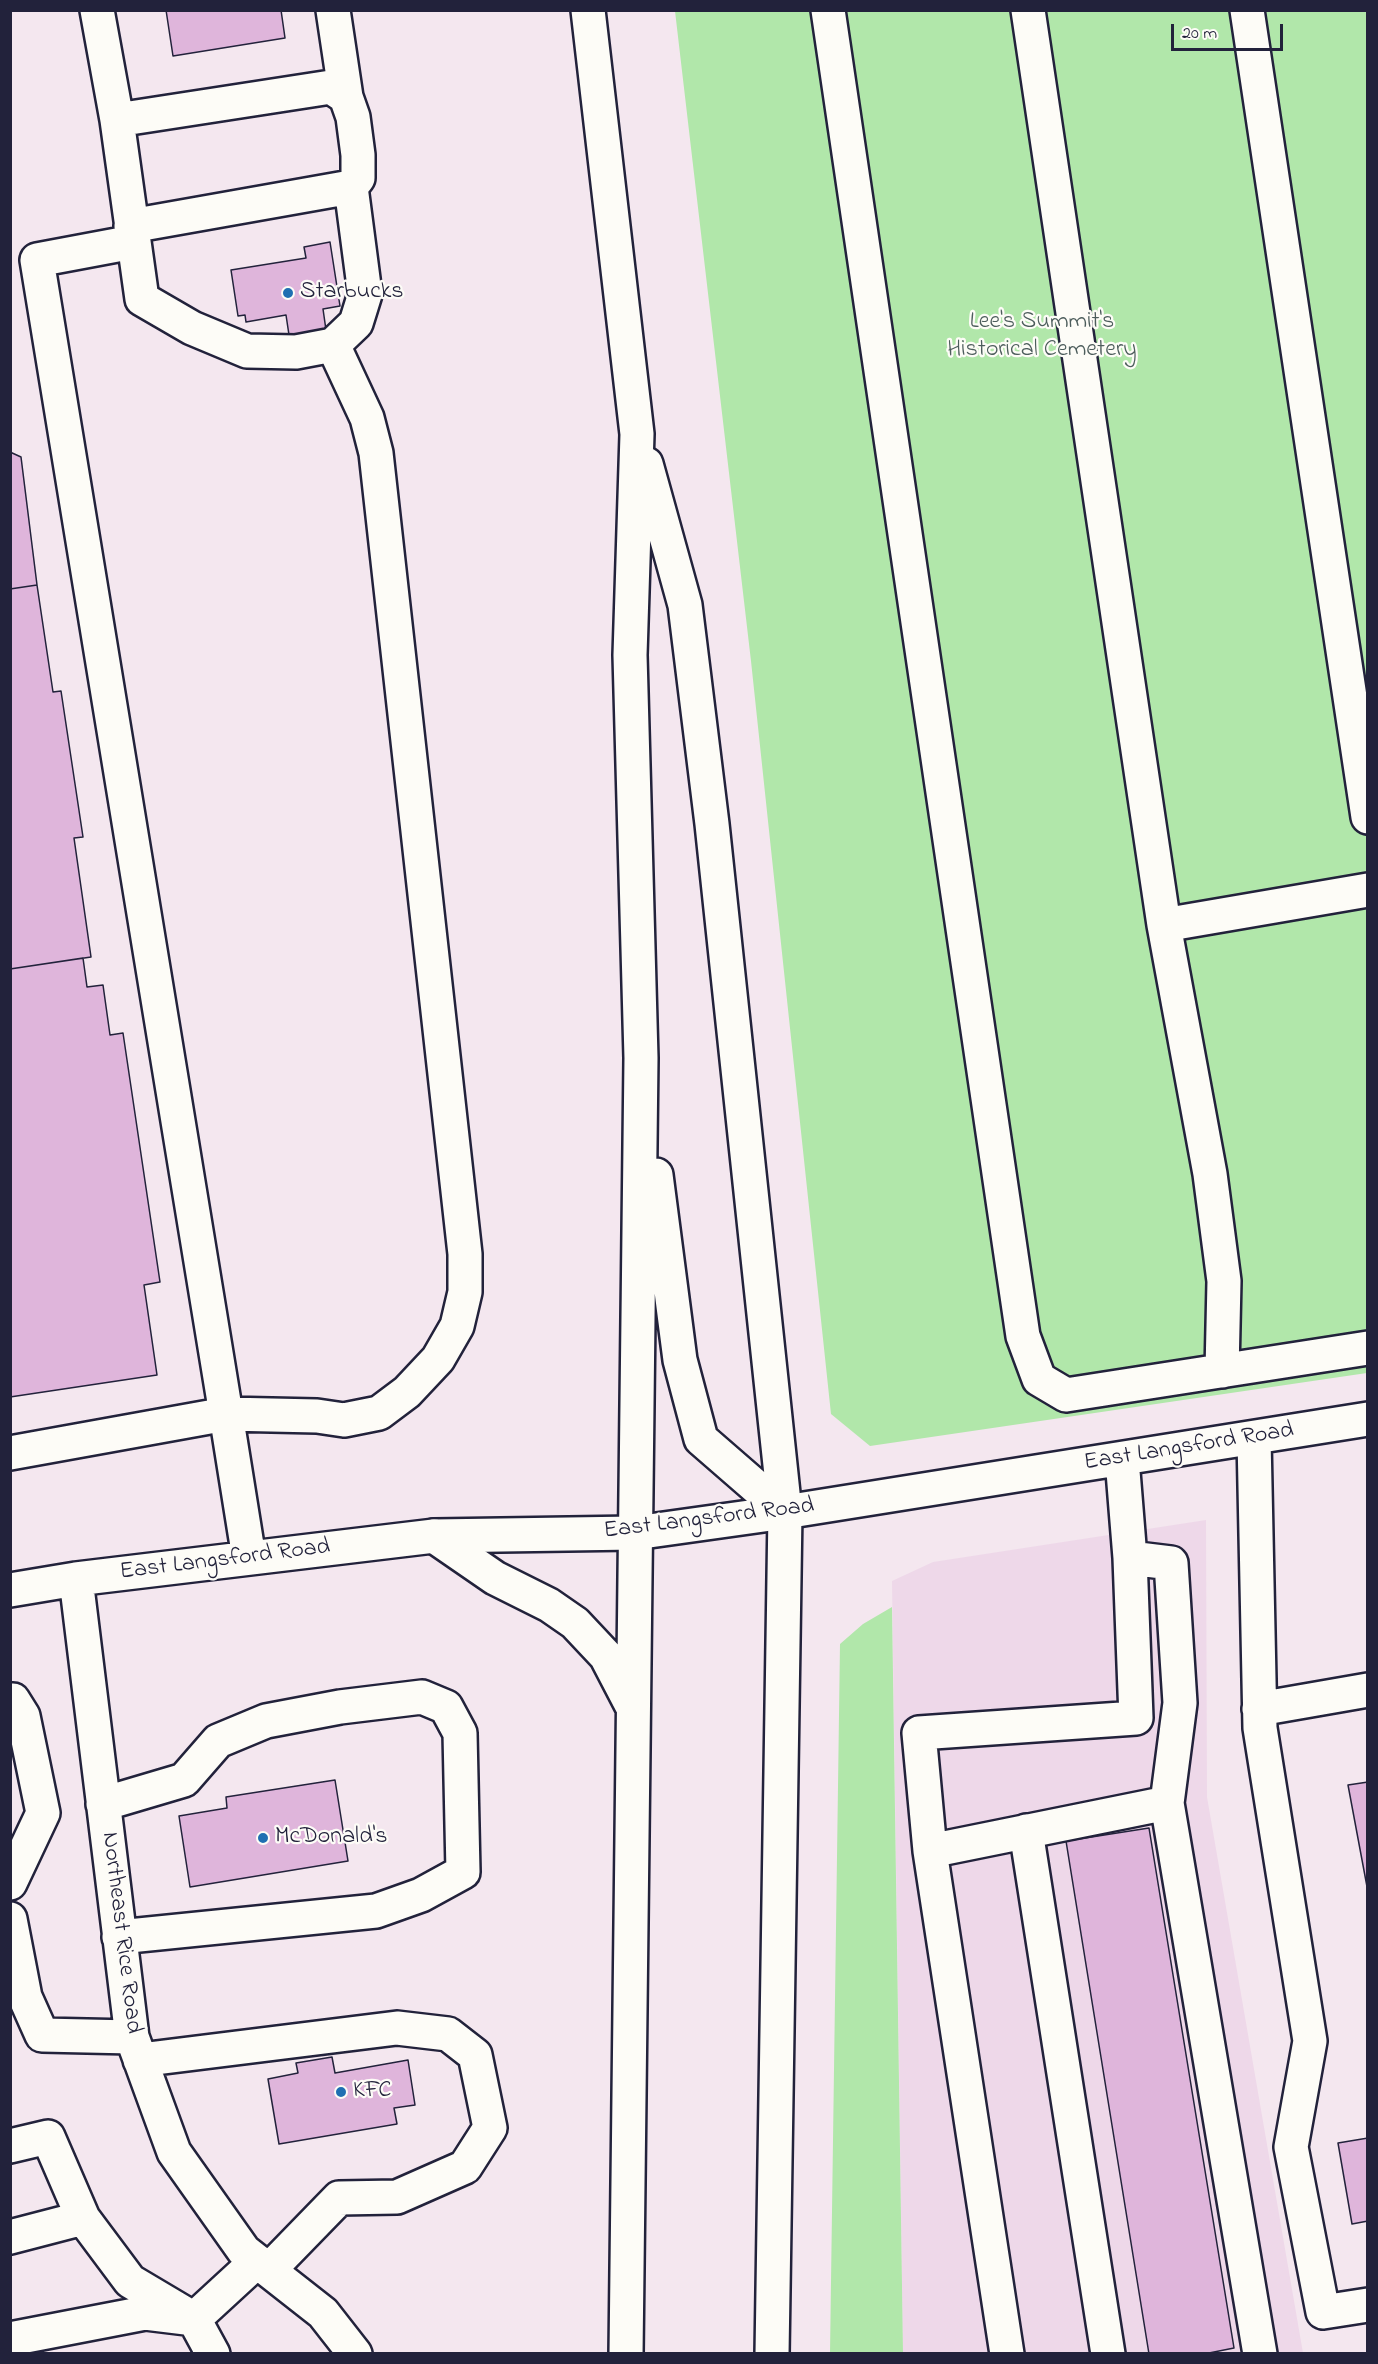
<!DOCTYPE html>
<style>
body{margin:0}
#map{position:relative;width:1378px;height:2364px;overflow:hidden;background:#f4e7ef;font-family:"Indie Flower",sans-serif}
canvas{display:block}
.frame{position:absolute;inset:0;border:12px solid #22223b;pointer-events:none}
.scale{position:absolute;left:1171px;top:24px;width:112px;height:27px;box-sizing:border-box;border:3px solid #22223b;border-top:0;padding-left:8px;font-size:18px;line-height:21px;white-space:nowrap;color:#22223b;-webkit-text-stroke:4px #fdfcf7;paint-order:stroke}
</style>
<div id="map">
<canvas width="1378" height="2364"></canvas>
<div class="frame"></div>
<div class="scale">20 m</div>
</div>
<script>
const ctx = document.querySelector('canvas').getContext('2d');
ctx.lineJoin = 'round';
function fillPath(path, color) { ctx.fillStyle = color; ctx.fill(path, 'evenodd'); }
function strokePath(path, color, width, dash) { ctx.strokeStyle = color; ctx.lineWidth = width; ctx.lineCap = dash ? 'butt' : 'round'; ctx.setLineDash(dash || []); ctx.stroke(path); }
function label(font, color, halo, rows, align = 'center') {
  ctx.font = font + ' "Indie Flower",sans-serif'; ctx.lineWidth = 4.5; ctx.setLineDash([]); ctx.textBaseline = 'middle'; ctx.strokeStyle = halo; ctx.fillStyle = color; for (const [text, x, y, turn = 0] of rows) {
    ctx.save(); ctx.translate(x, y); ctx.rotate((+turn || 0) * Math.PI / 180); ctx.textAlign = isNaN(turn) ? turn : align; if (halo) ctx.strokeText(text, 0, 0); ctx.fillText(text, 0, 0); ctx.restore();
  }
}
fillPath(new Path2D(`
 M1206 1520 1207 1797 1303 2353H903L892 1581 933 1562Z`), '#eed8e9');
fillPath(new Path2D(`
 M675 11H1367V1373L870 1446 831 1414 751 661Z
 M892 1607 903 2353H830L840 1644 863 1624Z`), '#b1e7aa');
const building = new Path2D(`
 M166 10H281L285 38 173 56Z
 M330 242 340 306 323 309 326 330 289 335 286 315 246 322 245 315 238 316 231 270 306 258 304 247Z
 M10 452 21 457 37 585 10 589Z
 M37 585 53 692 61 691 83 837 74 838 91 957 10 969V589Z
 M83 958 87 987 103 985 110 1035 123 1033 160 1282 144 1285 157 1375 10 1397V969Z
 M335 1780 348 1861 190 1887 179 1816 227 1808 226 1797Z
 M1368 1782V1892L1348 1785Z
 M1149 1828 1234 2348 1204 2354H1149L1066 1841Z
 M332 2057 335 2073 408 2060 415 2105 394 2108 397 2124 279 2144 268 2079 298 2073 296 2063Z
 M1368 2138V2221L1352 2224 1338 2143Z`);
fillPath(building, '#dfb5db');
strokePath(building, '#22223b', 1.5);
const minor = new Path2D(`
 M97 10 117 120 142 299 192 328 247 351 296 352 333 345 356 323 365 294 351 187
 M333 10 346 97
 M828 10 1023 1336 1039 1379 1066 1395 1368 1348
 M1028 10 1164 925 1210 1174 1224 1281 1222 1371
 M1247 10 1368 817
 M117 120 331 87 346 97 353 117 358 155V178L351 187 131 226
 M1164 925 1368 890
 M1254 1438 1260 1728 1310 2041 1291 2147 1323 2312 1368 2305
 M10 1453 226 1414 37 260 133 242
 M249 1558 226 1414 317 1416 344 1420 379 1413 407 1392 438 1359 457 1326 465 1292V1254L376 453 367 418 333 345
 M1130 1558 1171 1563 1180 1703 1167 1803
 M76 1579 132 2037 174 2152 244 2251 323 2313 355 2354
 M10 1590 76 1579 434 1536 635 1533 785 1512 1368 1419
 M10 1700H13L23 1716 43 1813 10 1883
 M1259 1709 1368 1690
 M103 1804 184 1780 218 1741 266 1721 340 1707 422 1697 446 1707 460 1733 463 1872 421 1895 376 1911 119 1937
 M1026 1831 1108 2354
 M930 1851 1167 1803 1260 2354
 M10 1919 25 1997 42 2035 132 2037
 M140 2060 397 2028 448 2034 475 2055 490 2128 465 2167 397 2197 339 2198 269 2270
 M10 2146 48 2137 83 2218 130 2281 194 2319
 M10 2237 83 2218
 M10 2339 145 2313 186 2318
 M213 2354 194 2319 257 2261
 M1007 2354 930 1851 919 1733 1136 1718 1130 1558 1122 1459`);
const major = new Path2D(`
 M588 10 637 434 630 655 641 1058 626 2354
 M646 464 685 605 712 824 785 1512 772 2354
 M656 1175 680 1360 701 1439 785 1512
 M434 1536 495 1578 549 1605 575 1623 606 1656 631 1704`);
strokePath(minor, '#22223b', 38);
strokePath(major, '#22223b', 38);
strokePath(minor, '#fdfcf7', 33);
strokePath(major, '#fdfcf7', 33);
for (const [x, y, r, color] of [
 [288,293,6,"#1f6fb2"],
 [263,1838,6,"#1f6fb2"],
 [341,2092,6,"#1f6fb2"]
]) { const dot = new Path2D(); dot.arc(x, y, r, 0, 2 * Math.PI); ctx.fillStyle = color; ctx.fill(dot); strokePath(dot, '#fdfcf7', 2); }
label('24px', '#22223b', '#fdfcf7', [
 ["Starbucks",300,293],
 ["McDonald's",275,1838],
 ["KFC",353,2092]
], 'left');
label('24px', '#4d5d5c', '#fdfcf7', [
 ["Lee's Summit's",1042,323],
 ["Historical Cemetery",1042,351]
]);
label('24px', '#22223b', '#fdfcf7', [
 ["East Langsford Road",1189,1448,-9],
 ["East Langsford Road",709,1520,-7],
 ["East Langsford Road",225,1561,-7],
 ["Northeast Rice Road",120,1933,83]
]);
</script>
